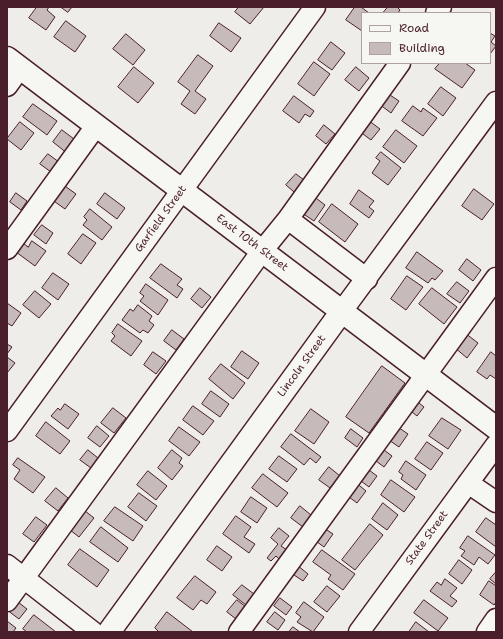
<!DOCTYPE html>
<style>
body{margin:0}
#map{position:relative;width:503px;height:639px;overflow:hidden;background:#efedea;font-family:"Shantell Sans",sans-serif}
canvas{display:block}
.frame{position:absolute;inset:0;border:8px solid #4a1f2b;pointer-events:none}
.legend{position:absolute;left:361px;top:12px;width:130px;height:52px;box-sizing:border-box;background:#f6f6f2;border:1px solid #b1a0a2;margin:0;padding:5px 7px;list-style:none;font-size:12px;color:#4a1f2b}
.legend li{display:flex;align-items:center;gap:8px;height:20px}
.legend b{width:20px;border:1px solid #b1a0a2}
</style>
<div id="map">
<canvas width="503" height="639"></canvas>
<div class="frame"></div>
<ul class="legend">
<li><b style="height:5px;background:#f6f6f2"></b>Road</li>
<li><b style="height:11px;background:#c6babb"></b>Building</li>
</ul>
</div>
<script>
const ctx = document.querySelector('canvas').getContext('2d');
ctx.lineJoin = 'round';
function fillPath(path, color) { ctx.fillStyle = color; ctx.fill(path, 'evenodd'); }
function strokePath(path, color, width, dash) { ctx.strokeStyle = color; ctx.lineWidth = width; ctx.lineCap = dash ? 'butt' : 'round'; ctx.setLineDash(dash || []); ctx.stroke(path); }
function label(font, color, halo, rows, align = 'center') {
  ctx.font = font + ' "Shantell Sans",sans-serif'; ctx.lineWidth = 3; ctx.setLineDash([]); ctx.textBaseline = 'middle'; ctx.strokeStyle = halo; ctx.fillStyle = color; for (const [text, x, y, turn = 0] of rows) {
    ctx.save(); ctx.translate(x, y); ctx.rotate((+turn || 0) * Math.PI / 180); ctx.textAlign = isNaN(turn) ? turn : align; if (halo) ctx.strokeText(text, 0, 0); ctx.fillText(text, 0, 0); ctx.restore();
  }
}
const building = new Path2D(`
 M37 7H49L47 10 55 17 46 30 29 18Z
 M61 7H72L68 12Z
 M239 7H264L250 24 235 12Z
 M355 7H361L369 13H362V31L346 20Z
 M388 7H397L400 10 398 13H383Z
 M66 21 86 36 75 52 54 37Z
 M219 23 241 38 231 52 210 36Z
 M490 33 495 36 491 42 496 46 490 54Z
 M126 34 145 50 133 65 113 49Z
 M331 42 345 53 332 70 318 60Z
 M198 55 213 66 195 91 206 99 195 114 181 104 190 91 178 82Z
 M314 62 330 74 314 96 298 84Z
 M440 63H465L475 70 462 88 435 69Z
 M134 67 154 83 138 103 118 87Z
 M356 67 369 78 359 91 345 80Z
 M441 87 456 98 443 116 428 104Z
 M387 93 399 101 391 113 379 104Z
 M294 96 314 111 310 117 305 114 299 123 283 111Z
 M33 104 57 121 47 135 23 117Z
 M413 106 421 112 423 108 437 118 423 136 402 121Z
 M368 120 380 129 371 140 359 131Z
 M20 122 34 133 21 150 7 139Z
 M324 125 335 134 326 144 316 136Z
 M62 130 78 142 68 154 53 142Z
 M396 130 417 146 404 163 383 147Z
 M381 152 401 168 388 185 372 173 380 161 376 158Z
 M48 154 59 162 51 172 40 164Z
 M296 174 304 180 294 192 286 185Z
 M62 184 76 194 65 209 51 199Z
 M474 189 494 204 482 220 462 206Z
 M359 190 374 201 369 207 374 211 369 218 350 204Z
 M308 192 325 205 314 221 296 209Z
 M16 193 27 201 21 210 10 202Z
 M105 193 125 208 117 219 97 204Z
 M332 204 358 224 345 242 319 222Z
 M90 209 112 227 102 240 83 225 87 220 84 217Z
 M42 225 53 233 46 244 34 235Z
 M83 234 96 243 81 264 68 254Z
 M32 241 46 251 35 266 16 252 23 243 28 247Z
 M417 252 443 271 435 280 432 278 428 283 406 268Z
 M467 259 481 270 473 281 459 270Z
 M161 264 182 279 177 285 183 289 177 298 150 278Z
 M53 273 69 284 58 300 42 288Z
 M407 276 423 287 406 310 391 299Z
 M457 282 469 291 460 303 447 294Z
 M146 284 168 300 158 315 140 301 144 296 140 293Z
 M200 288 211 297 202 308 191 299Z
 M432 288 457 307 444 324 419 304Z
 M35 291 51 304 39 318 23 305Z
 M7 303 21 313 12 326 7 323Z
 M138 305 152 316 149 321 154 325 148 333 143 330 140 333 122 320 130 309 133 311Z
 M118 324 142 341 131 356 111 341 115 336 112 333Z
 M172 330 184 339 176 350 164 341Z
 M465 333 478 343 467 358 454 347Z
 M7 344 12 347 7 354Z
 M242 351 259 363 248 379 231 367Z
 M153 352 166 361 156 374 144 365Z
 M491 352 496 356V379L490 375 487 379 477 372Z
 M7 357 15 363 7 373Z
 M221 364 245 383 233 399 209 379Z
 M382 366 405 383 369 433 346 417Z
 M211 391 229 404 220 417 202 404Z
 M414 399 424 407 417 416 407 408Z
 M65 404 79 414 68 429 51 416 58 408 60 410Z
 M193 406 214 421 203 435 183 420Z
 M113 408 126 418 114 433 101 423Z
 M311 409 329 422 314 444 295 431Z
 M442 418 461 430 448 449 429 436Z
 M46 422 70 441 60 454 36 436Z
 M395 425 408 434 399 447 386 438Z
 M97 426 109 436 100 447 88 438Z
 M179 427 200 442 189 456 169 441Z
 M351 429 363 438 357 447 345 438Z
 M291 434 321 457 316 463 310 458 304 465 281 447Z
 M427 442 443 453 431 470 415 459Z
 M380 447 392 456 384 467 372 458Z
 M88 450 98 458 91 468 80 460Z
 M172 450 182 458 179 463 183 466 172 480 158 468Z
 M279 456 297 469 287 482 269 469Z
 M18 458 45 477 33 493 14 479 20 470 13 465Z
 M406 461 426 475 416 490 401 479 403 475 399 472Z
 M329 467 340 476 330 488 319 480Z
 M365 467 377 476 369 487 357 478Z
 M148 471 167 486 156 500 137 485Z
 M263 474 288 493 277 507 252 488Z
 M391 480 415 497 404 512 381 495Z
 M354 481 366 491 357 503 345 494Z
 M56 488 68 498 58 511 45 501Z
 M139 493 157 506 146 521 128 507Z
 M251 497 267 508 257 523 241 512Z
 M383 503 398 515 387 530 372 519Z
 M300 506 311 515 303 527 291 518Z
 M80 507 94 518 79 537 65 526Z
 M115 507 143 526 133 541 104 521Z
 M236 516 251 527 244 537 255 544 249 553 223 534Z
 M36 517 47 525 34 542 23 534Z
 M486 518 496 525V547L476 532Z
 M318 524 333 534 324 547 309 536Z
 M370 524 383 535 355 570 342 560Z
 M101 527 128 548 118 562 90 542Z
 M279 528 289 536 281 546 287 550 279 559 276 556 271 561 267 558 278 544 271 538Z
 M468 536 495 555 488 564 479 557 474 565 461 556 465 551 460 548Z
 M217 546 232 557 222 571 207 560Z
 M80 549 109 570 97 587 68 565Z
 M322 550 355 574 343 590 328 579 331 575 313 562Z
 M459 560 472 570 462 584 449 574Z
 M297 565 308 574 303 581 291 573Z
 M496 572V584L490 579Z
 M195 576 216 592 207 604 201 600 193 610 177 598Z
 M445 579 457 588 450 596 457 601 452 607 430 591 437 582 441 585Z
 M489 581 496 586V602L494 605 480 595Z
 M242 585 254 594 246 605 233 595Z
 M327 586 340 596 327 612 314 602Z
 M280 598 292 607 286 615 274 606Z
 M14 599 27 609 19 619 7 610Z
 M237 600 246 607 236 619 227 612Z
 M424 600 448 618 438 631 414 613Z
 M304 602 324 617 313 632 297 622 301 617 296 613Z
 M167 612 193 632H159L155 628Z
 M275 612 285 620 278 630 267 622Z
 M34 615 56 632H27L23 629Z
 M7 621 16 628 13 632H7Z
 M416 622 429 632H409Z
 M293 627 300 632H289Z`);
fillPath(building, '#c6babb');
strokePath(building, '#4a1f2b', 1);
const minor = new Path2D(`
 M436 13 441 7
 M7 86 20 68
 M288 219 400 63
 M7 249 96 126
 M342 311 496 102
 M7 431 315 7
 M468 483 496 502
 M7 565 93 632
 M7 601 262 251 288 219 367 279
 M239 632 496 278
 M359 632 496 445
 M487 632 496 619`);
const major = new Path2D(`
 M7 58 496 428
 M109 632 342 311`);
strokePath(minor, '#4a1f2b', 23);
strokePath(major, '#4a1f2b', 25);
strokePath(minor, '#f6f6f2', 20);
strokePath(major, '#f6f6f2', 22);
label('11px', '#4a1f2b', '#f6f6f2', [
 ["Garfield Street",161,219,-54],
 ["East 10th Street",252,243,37],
 ["Lincoln Street",302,366,-54],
 ["State Street",427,538,-54]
]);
</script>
